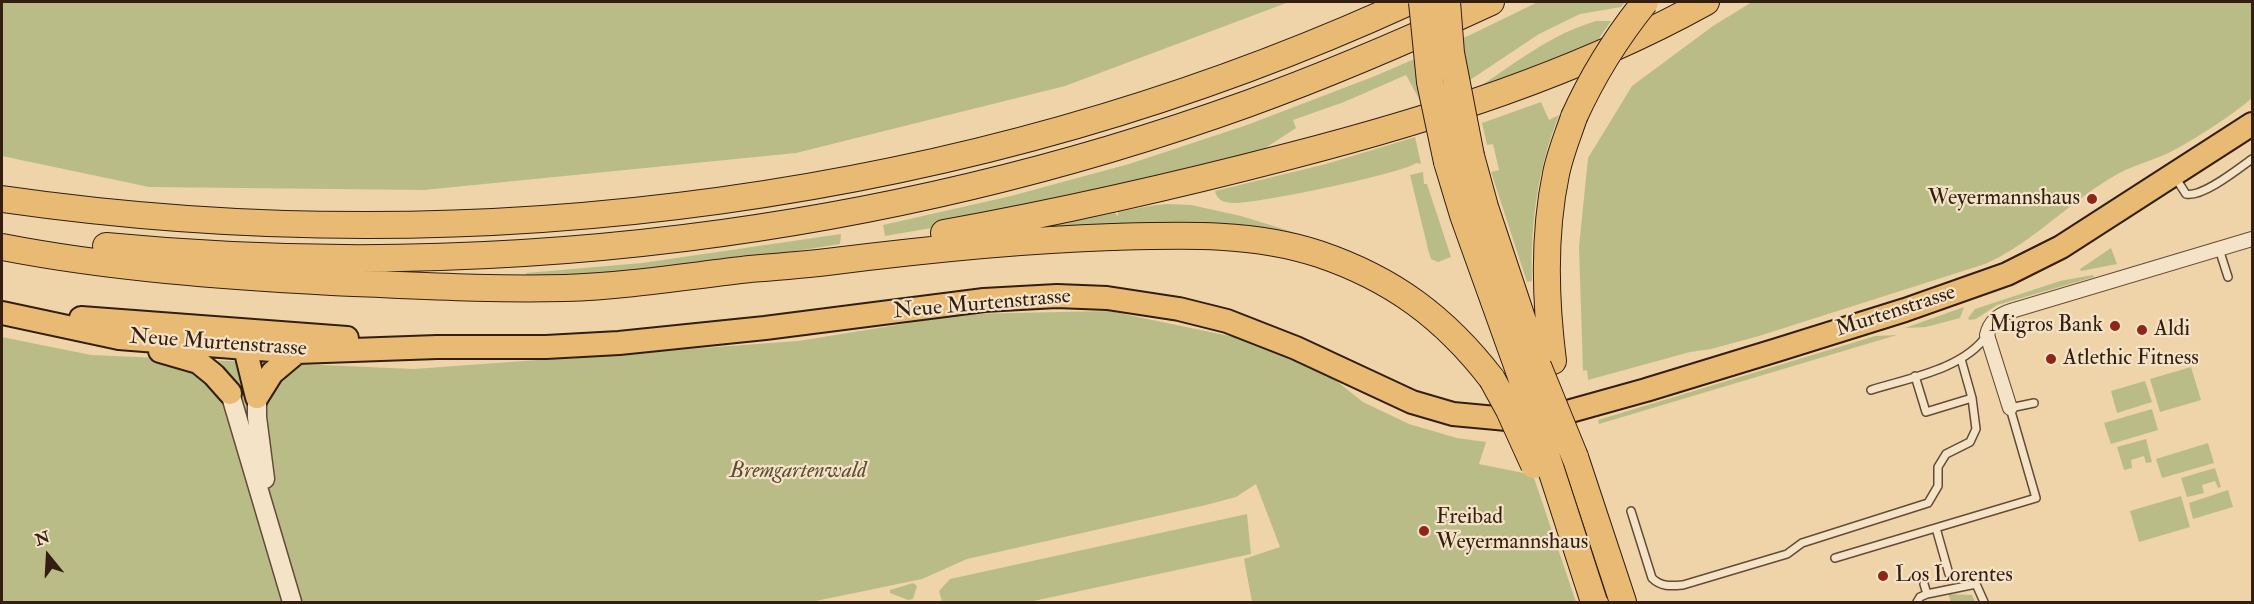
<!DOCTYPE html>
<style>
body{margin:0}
#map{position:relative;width:2254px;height:604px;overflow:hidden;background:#efd4a9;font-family:"IM FELL Double Pica",serif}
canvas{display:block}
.frame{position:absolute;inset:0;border:3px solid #331e11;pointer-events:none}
.north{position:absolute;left:18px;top:526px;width:60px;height:60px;-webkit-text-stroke:4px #f5e3c7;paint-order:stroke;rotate:342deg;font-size:16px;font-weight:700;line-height:24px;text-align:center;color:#331e11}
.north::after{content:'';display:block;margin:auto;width:21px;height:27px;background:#331e11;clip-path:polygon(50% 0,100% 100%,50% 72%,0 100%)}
</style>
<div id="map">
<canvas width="2254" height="604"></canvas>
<div class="frame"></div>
<div class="north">N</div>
</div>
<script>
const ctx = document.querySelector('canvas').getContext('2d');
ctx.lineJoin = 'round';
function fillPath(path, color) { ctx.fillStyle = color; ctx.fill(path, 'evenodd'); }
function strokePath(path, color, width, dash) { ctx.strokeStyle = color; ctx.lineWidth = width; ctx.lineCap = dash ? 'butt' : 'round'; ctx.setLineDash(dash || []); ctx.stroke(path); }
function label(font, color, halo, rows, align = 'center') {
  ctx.font = font + ' "IM FELL Double Pica",serif'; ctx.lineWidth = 4.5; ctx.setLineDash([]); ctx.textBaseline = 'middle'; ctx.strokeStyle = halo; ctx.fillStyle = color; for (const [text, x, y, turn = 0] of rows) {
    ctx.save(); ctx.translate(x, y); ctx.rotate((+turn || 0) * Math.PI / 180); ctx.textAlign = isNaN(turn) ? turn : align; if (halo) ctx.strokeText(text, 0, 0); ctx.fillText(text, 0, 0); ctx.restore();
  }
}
fillPath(new Path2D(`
 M2 2H1289L1065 86 796 153 424 190 149 187 2 156Z
 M1538 2H1625L1621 7 1580 14 1539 34 1425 110 1406 75 1344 102 1293 120 1296 128 1247 160 943 226 885 236 883 225 1011 196 1129 164 1247 125 1375 76 1470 35Z
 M1752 2H2252V98C2234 114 2198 137 2176 149 2155 161 2130 165 2109 179 2065 206 2032 243 1985 264L1759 336 1711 349 1690 352 1588 380 1587 370 1583 371 1579 247 1588 158 1632 86 1713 26Z
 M1596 21H1611L1591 50 1475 90C1514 64 1551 34 1596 21Z
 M1541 102 1549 120 1559 115C1538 168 1530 224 1532 281L1527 282 1491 172 1499 170 1493 144 1487 145 1482 123Z
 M1415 137 1421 164 1416 163C1405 173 1251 205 1232 203 1223 202 1217 200 1215 191L1326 164Z
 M1423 172 1424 184H1427L1451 257 1438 262 1431 259 1429 253 1410 175Z
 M1167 204 1191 205 1241 216 1322 241 1396 273 1429 299 1352 257 1040 228 1115 213 1118 216V212L1149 206Z
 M841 234 840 244 759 257 617 274 526 278V273L642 263Z
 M2111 248 2117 264 2081 271 2080 269Z
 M2093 275 2094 277 1997 305 1976 319 1969 320 1968 318 1975 309 2060 281Z
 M1964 307 1960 318 1926 327 1905 328Z
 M1109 311 1244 339 1330 376 1363 402 1409 424 1457 438 1486 442 1479 464 1533 475 1576 602H1252L1244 559 1280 547 1256 484 1236 497 1206 505 967 559 922 579 811 602H2V337L91 355 414 369 798 341 965 314Z
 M1897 335 1599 424 1598 420 1875 336Z
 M2191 367 2201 400 2160 412 2150 379Z
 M2145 381 2152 402 2117 413 2111 391Z
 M2152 409 2158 430 2111 444 2104 423Z
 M2146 439 2152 462 2146 463 2144 456 2131 460 2132 468 2124 470 2117 447Z
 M2208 443 2214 463 2162 478 2156 459Z
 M2215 468 2221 487 2218 488 2215 481 2202 485 2204 493 2187 497 2181 478Z
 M2228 490 2233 507 2193 519 2189 503Z
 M2181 496 2190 527 2139 542 2130 511Z
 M1247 514 1251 554 1029 602H942L939 591 950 579Z
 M913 583 917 586 913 599 908 600 890 593V590Z
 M1948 594 1972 595 1975 602H1951Z`), '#babc87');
const service = new Path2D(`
 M2175 177 2186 194C2202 198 2238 169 2252 159
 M2219 249 2228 277
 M1915 376 1926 412 1972 398
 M1871 390C1909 378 1964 369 1987 335
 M1631 511 1652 578C1661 587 1671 586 1683 585L1787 554 1802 543 1928 503 1938 486V467L1946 454 1970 442 1976 429 1972 398 1961 359
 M1936 528 1949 574
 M1835 558 2036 498 2010 408 2034 403
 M1924 584 1927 594 1976 584 1984 602
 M1917 602 1920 597 1927 594`);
const minor = new Path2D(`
 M2010 408 1987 335C1990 322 1998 315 2011 311L2252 239`);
const tertiary = new Path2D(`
 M230 393 292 602
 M257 397V417L265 479`);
const primary = new Path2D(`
 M2 313 119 338 297 352 437 347H546L619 343 765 328 984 300 1057 296 1107 298 1179 309 1227 321 1296 348 1412 402 1453 414 1507 419H1542L1646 390 1777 350 1905 310 2007 274 2061 247 2252 124
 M81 318 347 338
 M242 336 257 397
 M160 351 198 362 214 375 230 393
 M257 397 272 373 297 352`);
const motorway = new Path2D(`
 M1471 156 1485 207 1538 366
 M1447 162 1463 215 1519 371
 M2 199C475 267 974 201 1409 2
 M944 233C1060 212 1175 186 1290 156 1433 119 1576 74 1706 2
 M106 246C491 283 883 235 1247 104 1330 74 1411 39 1491 2
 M2 247C110 268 222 276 332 282 410 285 487 290 565 288 627 286 688 276 750 269 775 267 801 265 827 262 922 250 1016 240 1112 237 1181 235 1253 232 1319 254 1393 279 1445 318 1492 379
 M1553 361C1545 298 1543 236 1556 174 1560 154 1568 135 1574 117
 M1575 457 1623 602`);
strokePath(service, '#624c37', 10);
strokePath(minor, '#624c37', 16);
strokePath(tertiary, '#624c37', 21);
strokePath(primary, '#331e11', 26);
strokePath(motorway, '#331e11', 28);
strokePath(service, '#f5e3c7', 7);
strokePath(minor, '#f5e3c7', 14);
strokePath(tertiary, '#f5e3c7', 18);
strokePath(primary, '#e8ba74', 22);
strokePath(motorway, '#e8ba74', 26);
const motorwayBridge = new Path2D(`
 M1422 2 1430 82 1447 162
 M1447 2 1451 53 1471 156
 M1574 117C1593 75 1616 38 1645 2
 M1538 366 1575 457
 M1519 371 1594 602
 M1492 379 1509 410 1534 465`);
strokePath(motorwayBridge, '#331e11', 28, []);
strokePath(motorwayBridge, '#e8ba74', 26);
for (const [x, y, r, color] of [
 [2092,199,6,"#8f2418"],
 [2115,326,6,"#8f2418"],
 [2142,330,6,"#8f2418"],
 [2051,359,6,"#8f2418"],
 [1424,531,6,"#8f2418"],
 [1883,576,6,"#8f2418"]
]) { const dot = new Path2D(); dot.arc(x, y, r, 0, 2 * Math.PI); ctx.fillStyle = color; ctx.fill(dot); strokePath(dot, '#f5e3c7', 2); }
label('22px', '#331e11', '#f5e3c7', [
 ["Weyermannshaus",2080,199,"right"],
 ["Migros Bank",2103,326,"right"],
 ["Aldi",2154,330],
 ["Atlethic Fitness",2063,359],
 ["Freibad",1436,518],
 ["Weyermannshaus",1436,543],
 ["Los Lorentes",1895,576]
], 'left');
label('22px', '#331e11', '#f5e3c7', [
 ["Neue Murtenstrasse",982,305,-5],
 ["Murtenstrasse",1896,312,-18],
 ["Neue Murtenstrasse",218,344,4]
]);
label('italic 22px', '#5c4d34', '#f5e3c7', [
 ["Bremgartenwald",798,472]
]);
</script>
